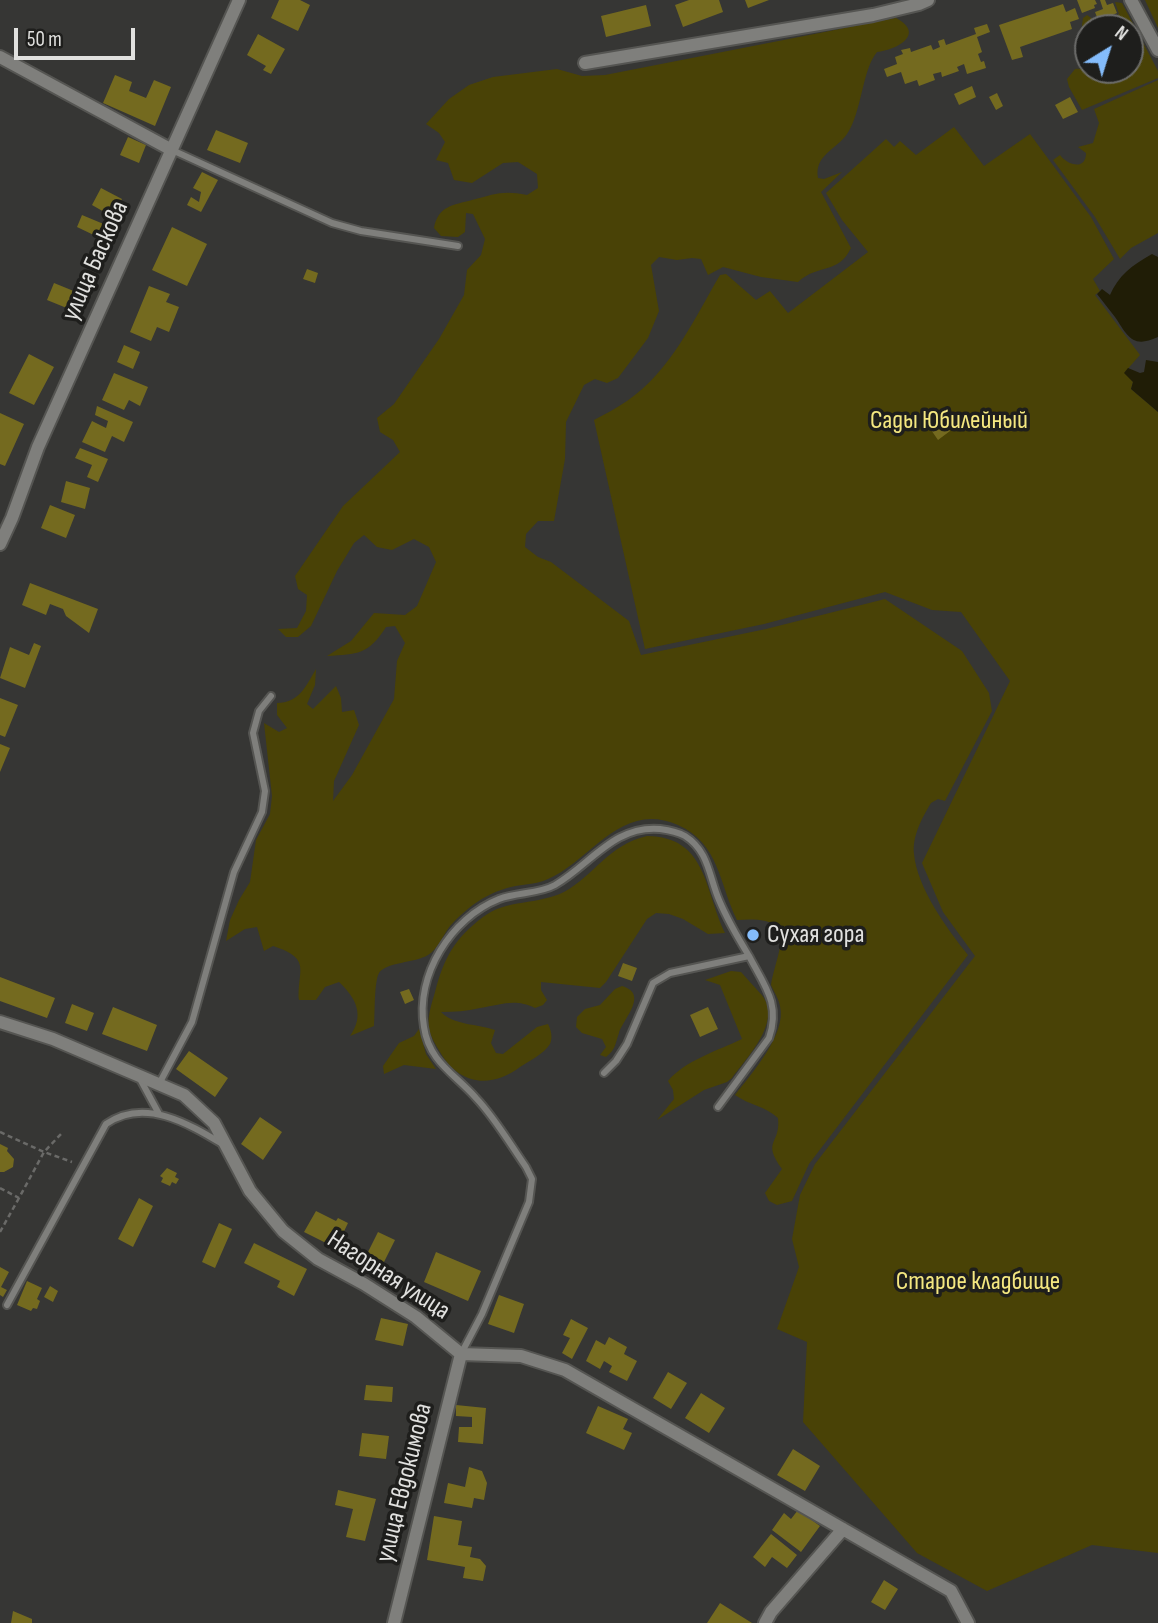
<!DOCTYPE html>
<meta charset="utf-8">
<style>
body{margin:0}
#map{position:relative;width:1158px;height:1623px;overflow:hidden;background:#363634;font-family:"Sofia Sans Condensed",sans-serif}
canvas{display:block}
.north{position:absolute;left:1074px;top:14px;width:70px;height:70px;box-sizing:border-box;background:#1e1e1c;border:2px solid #6c6c6a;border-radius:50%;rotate:38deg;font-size:19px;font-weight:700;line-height:28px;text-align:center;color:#e1e1df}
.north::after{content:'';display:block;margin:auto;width:24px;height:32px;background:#84bcfb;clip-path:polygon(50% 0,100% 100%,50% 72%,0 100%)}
.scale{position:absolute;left:14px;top:28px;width:121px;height:32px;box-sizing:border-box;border:4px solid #e1e1df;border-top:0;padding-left:9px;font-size:21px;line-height:24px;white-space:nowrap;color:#e1e1df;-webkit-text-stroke:5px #1e1e1c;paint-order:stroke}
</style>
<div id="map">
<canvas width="1158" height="1623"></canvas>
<div class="north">N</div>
<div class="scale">50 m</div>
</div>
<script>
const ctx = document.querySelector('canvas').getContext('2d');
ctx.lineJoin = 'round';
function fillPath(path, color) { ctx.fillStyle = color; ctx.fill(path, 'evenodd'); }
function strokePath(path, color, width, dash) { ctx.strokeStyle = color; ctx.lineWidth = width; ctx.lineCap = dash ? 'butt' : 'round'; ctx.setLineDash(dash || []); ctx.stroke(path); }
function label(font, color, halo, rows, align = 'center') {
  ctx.font = font + ' "Sofia Sans Condensed",sans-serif'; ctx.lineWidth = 7; ctx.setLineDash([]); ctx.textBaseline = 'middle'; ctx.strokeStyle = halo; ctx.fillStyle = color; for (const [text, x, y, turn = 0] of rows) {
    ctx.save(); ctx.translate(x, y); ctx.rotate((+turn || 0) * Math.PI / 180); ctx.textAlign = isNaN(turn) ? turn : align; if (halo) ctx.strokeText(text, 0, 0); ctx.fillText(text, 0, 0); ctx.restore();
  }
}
fillPath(new Path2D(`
 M1145 0H1158V28Z
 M1115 2 1122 3 1158 71V78L1082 110 1069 87 1067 79 1075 69C1086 67 1096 77 1108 77 1117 76 1121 70 1130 70V28H1088V48L1082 25 1083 18 1087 15 1094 20 1098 28 1112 22 1111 18 1119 14Z
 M896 18C926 34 897 50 877 52 862 70 862 112 847 134 837 149 814 155 818 178L824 179 842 172 821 192 851 248C838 275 819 263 798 282L761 277 723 267 708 275 701 259 692 258 677 260 659 257 651 265 659 311 648 338 618 378 607 383 595 379 584 385 566 422 565 459 554 521H538L526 534 525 547 538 557 551 562 629 621 641 655 766 629 885 599 962 651 989 693 992 711 945 801 938 799 931 803C922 818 912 836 914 854 917 888 948 930 968 955L809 1164 792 1201 777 1205 769 1201 765 1193 782 1169C761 1140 781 1145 778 1118 765 1106 749 1105 735 1095 751 1074 787 1034 780 1006 779 999 774 992 771 985 778 947 801 915 737 920 719 884 720 844 678 825 621 800 592 860 548 879 535 885 520 884 507 888 493 892 480 899 469 908 463 913 456 919 450 926 443 935 438 949 428 955 415 963 386 962 379 973 374 982 375 1014 374 1026L350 1036C365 1015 356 998 339 982L325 987 316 1000H299C297 970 313 959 273 946L264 951 257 927 245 929 226 941 230 920 239 900 250 882 256 840 270 814 272 796 264 723 279 732 287 728 277 715V703C299 703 306 686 316 669L315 685 307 704 313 709 336 686 341 698 342 712 354 710 359 725 334 781 333 801 352 775 394 699 397 661 405 643 395 626 386 627C368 655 358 654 327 656L351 641 374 613 405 615 417 606 436 562 429 547 414 539 392 550 377 547 364 535 354 543 337 571 311 626 298 637H286L278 629 297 628 306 611 307 595 298 589 295 576 343 506 400 452 393 440 380 432 377 418 394 404 439 339 464 295 467 270 481 255 485 239 473 214 466 213 465 232 458 237 441 236 434 228C438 206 453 205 472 200 495 194 503 190 527 195L538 188 537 174 518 162 503 163 472 183 454 180 448 163 436 160 445 142 439 133 426 124 449 99 469 85 493 77 557 69 582 76 605 75Z
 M1158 80V233L1131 248 1120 259 1095 217 1053 160 1060 155C1067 165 1086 171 1086 153L1078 147 1093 143 1099 123 1094 109Z
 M954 127 984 166 1030 134 1091 217 1114 259 1093 279 1100 291 1095 295 1140 355 1125 372 1133 382 1131 389 1158 412V1553L1092 1545 987 1591 917 1553 803 1422 807 1342 777 1329 799 1267 792 1239 800 1195 815 1164 975 956 943 912 922 863 1010 681 961 612 932 610 885 592 764 624 645 649 594 420C605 414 617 408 627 401 671 371 694 319 720 275L726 274 756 300 770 291 788 313 868 252 842 220 826 193 886 139 894 147 900 141 916 155Z
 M647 836C707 837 704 889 725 933L708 934 683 919 669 914 656 913 647 919 606 982 600 988 541 982V990L547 1000 543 1005 535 1008C514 998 501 1005 480 1008 467 1011 454 1012 441 1012 453 1025 478 1024 495 1030L491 1043 496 1053 503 1054 537 1027 548 1024C551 1030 553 1037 550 1044 544 1054 529 1061 520 1067 491 1089 459 1085 440 1052 436 1045 430 1036 429 1028 427 1016 432 1003 435 992 444 958 454 939 483 917 507 899 538 905 564 892 595 875 608 845 647 836Z
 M731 971 741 972C748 980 753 985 759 992 786 1018 747 1057 732 1078L727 1082 704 1090 657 1120 674 1099 673 1090 668 1081C684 1061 719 1050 742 1039L720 985 705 980Z
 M622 986C649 994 624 1018 619 1033 615 1044 616 1049 606 1057L600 1055 606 1047 602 1039 582 1033 576 1027 577 1017 585 1009 600 1005 615 989Z
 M419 1029 426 1054 436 1069 404 1065 384 1074 383 1066 399 1043 414 1036Z`), '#494206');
fillPath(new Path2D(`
 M1152 254 1158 257V337C1132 349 1128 336 1115 317 1109 309 1103 302 1097 294L1102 289 1110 295C1118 276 1132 265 1152 254Z
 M1146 360 1158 362V412L1131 389 1133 382 1124 373 1128 368 1140 373 1144 372Z`), '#201d06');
fillPath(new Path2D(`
 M279 0H300L310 5 298 31 271 18Z
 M689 0H719L723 12 683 27 675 5Z
 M745 0H769L748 8Z
 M1077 0H1095L1097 4 1094 5 1095 8 1082 13Z
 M1100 0H1105L1107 5 1113 3 1117 13 1108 17 1110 22 1100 25 1095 12 1103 9Z
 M1063 4 1066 12 1075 8 1079 19 1070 22 1072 29 1020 47 1023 57 1012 60 999 25Z
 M646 5 651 26 606 37 601 16Z
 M987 24 990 32 977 37 982 52 978 54 981 62 984 61 986 68 967 74 964 64 957 67 959 71 942 77 941 72 933 74 935 80 919 86 917 80 905 84 901 72 887 77 884 69 897 64 895 57 903 54 901 50 910 48 911 52 931 45 933 50 940 47 938 41 944 39 946 45 976 34 974 28Z
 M258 34 285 49 271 74 263 70 266 66 247 55Z
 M115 75 132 82 129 91 146 98 154 80 171 87 155 126 103 103Z
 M972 86 976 97 959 105 954 94Z
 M997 93 1003 106 996 110 989 97Z
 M1070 97 1078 112 1063 119 1055 105Z
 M216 130 248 143 240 163 207 150Z
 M128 137 146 145 139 163 120 155Z
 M202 172 218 180 201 212 187 205 191 197 199 202 201 192 193 188Z
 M101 188 122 199 113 217 92 205Z
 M82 215 106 225 100 238 77 227Z
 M172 227 207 244 187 286 152 270Z
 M307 269 318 273 315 283 303 279Z
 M54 283 81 294 74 311 47 300Z
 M149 286 170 294 166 302 179 307 169 332 157 327 151 341 130 332Z
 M124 345 140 352 133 369 117 362Z
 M29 354 54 367 34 405 9 393Z
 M114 373 148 387 140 406 129 400 124 410 102 400Z
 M97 406 133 422 124 442 112 436 105 452 82 442 92 421 106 428 108 421 95 415Z
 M0 413 24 424 5 466 0 464Z
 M939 415 950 431 938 440 927 424Z
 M80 448 108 459 98 482 87 477 92 465 75 458Z
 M66 481 90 488 85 509 61 502Z
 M50 505 75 515 66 538 41 528Z
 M30 583 98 609 89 633 66 616 63 609 50 604 46 615 22 605Z
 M34 643 41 646 25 688 0 678 10 647 29 655Z
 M0 698 18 705 5 737 0 735Z
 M0 744 10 748 0 772Z
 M623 963 637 968 632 981 618 976Z
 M0 977 55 998 47 1018 0 1001Z
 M409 989 414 1000 405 1004 400 992Z
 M72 1004 94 1013 87 1031 65 1023Z
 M113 1007 157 1025 147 1051 102 1034Z
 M708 1007 718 1029 700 1037 690 1015Z
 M189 1051 228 1078 215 1097 176 1069Z
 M260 1117 282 1132 263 1160 241 1144Z
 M0 1144 8 1148 7 1151 14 1159 13 1167 4 1172H0Z
 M167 1168 177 1173 175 1177 179 1179 176 1184 172 1182 170 1186 161 1182 163 1178 160 1176Z
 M139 1198 153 1206 133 1247 118 1239Z
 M316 1211 336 1221 338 1218 348 1223 336 1248 304 1232Z
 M219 1223 232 1229 215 1268 202 1262Z
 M378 1232 395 1240 379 1272 362 1264Z
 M254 1243 307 1269 294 1296 277 1287 280 1281 244 1263Z
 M436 1252 481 1271 468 1301 424 1282Z
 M0 1267 9 1272 1 1287 7 1290 3 1297 0 1295Z
 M27 1281 42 1288 37 1299 40 1301 37 1309 33 1308 31 1311 17 1305Z
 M50 1286 58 1291 53 1302 44 1297Z
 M499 1295 524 1304 514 1333 488 1324Z
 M381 1318 408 1324 403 1346 375 1340Z
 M571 1319 588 1328 572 1359 562 1353 570 1338 563 1335Z
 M609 1337 627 1347 624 1354 637 1361 627 1381 609 1372 612 1366 604 1361 600 1369 586 1361 596 1340 605 1345Z
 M668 1372 687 1383 671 1409 653 1398Z
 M366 1385 393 1387 392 1402 364 1400Z
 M701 1393 725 1408 709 1433 685 1418Z
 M456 1405 486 1408 483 1444 458 1442 459 1427H472V1417L456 1416Z
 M598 1406 628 1419 623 1429 632 1433 624 1450 586 1433Z
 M362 1433 389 1436 386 1459 359 1456Z
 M793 1449 820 1466 805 1491 777 1475Z
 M469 1467 482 1471 487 1483 484 1500 474 1498 472 1508 444 1503 448 1483 465 1487Z
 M338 1490 376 1499 365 1541 346 1537 353 1509 335 1505Z
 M798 1510 820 1526 801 1552 772 1530 784 1513 791 1519Z
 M434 1516 462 1521 458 1545 472 1547 470 1557 480 1559 486 1566 483 1581 463 1578 465 1567 427 1560Z
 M771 1534 797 1555 787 1568 772 1557 765 1567 753 1557Z
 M884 1580 898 1589 885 1610 871 1602Z
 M720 1603 752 1623H707Z
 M13 1611 32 1619V1623H11Z`), '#746a1f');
const service = new Path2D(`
 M172 150 332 223 361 231 458 246
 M139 1077 159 1114
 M159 1084 192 1022 234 872 262 812 265 791 253 733 259 711 271 696
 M718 1107 769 1038C781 1004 764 985 749 956
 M7 1305 106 1124C145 1097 189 1124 224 1145
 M461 1354 482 1314 529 1202 532 1179 526 1167C510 1144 495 1118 476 1098 455 1074 429 1062 424 1027 415 975 451 918 499 899 517 892 539 894 555 885 591 864 614 825 660 829 668 830 678 832 685 836 709 851 709 877 719 900 727 919 738 938 749 956L670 973 653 983 627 1044 616 1061 604 1073`);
const minor = new Path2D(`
 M1131 0 1158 50
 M0 57 170 149
 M585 63 873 15 919 4 928 0
 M0 544 12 518 38 447 239 0
 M0 1022 53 1039 184 1095 214 1123 250 1191 283 1231 318 1259 364 1284 416 1317 461 1354 521 1356 565 1370 951 1591 968 1623
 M394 1623 461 1354
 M765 1623 771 1612 843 1529`);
strokePath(service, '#555552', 10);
strokePath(minor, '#555552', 16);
strokePath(new Path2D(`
 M0 1132 44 1152 61 1134
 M0 1188 19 1198 44 1152 72 1162
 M0 1232 19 1198`), '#6a6a68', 2.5, [5, 3.5]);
strokePath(service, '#7f7f7c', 6);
strokePath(minor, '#7f7f7c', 12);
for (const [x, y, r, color] of [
 [753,935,7,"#84bcfb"]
]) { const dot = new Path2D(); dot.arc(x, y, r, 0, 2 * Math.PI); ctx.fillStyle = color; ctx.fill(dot); strokePath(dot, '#1e1e1c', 2.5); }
label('26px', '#e1e1df', '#1e1e1c', [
 ["улица Баскова",96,261,-66],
 ["Нагорная улица",388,1276,33],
 ["улица Евдокимова",405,1483,-76]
]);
label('26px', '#f4e780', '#1e1e1c', [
 ["Сады Юбилейный",949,421],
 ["Старое кладбище",978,1282]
]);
label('26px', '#e1e1df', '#1e1e1c', [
 ["Сухая гора",767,935]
], 'left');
</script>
